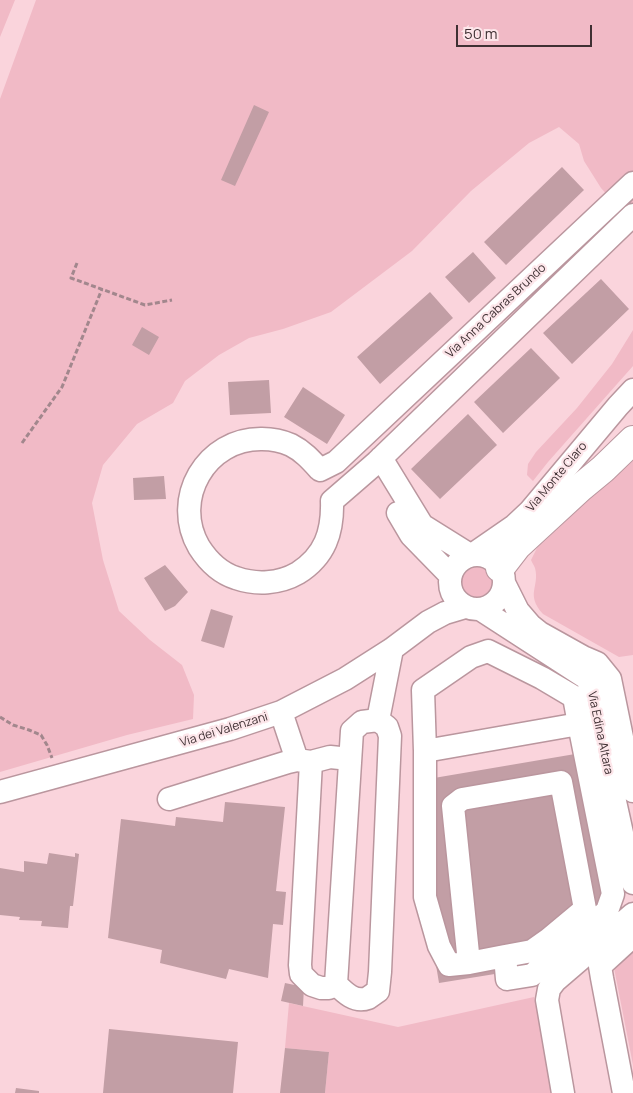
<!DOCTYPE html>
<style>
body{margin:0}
#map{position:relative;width:633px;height:1093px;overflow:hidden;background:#fad4dc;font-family:Manrope,sans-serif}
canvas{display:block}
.scale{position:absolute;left:456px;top:25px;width:136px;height:22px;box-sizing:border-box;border:2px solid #3f3033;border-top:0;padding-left:6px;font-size:15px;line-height:18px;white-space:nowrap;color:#3f3033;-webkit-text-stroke:4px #fde6ea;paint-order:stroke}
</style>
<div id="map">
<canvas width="633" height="1093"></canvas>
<div class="scale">50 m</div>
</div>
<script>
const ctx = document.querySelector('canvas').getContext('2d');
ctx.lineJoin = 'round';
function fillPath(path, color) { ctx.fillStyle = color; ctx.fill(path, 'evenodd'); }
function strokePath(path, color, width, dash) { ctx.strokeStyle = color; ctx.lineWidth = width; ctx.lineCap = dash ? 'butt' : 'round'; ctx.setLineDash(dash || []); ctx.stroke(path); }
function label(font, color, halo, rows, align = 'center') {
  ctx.font = font + ' Manrope,sans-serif'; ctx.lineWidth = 4.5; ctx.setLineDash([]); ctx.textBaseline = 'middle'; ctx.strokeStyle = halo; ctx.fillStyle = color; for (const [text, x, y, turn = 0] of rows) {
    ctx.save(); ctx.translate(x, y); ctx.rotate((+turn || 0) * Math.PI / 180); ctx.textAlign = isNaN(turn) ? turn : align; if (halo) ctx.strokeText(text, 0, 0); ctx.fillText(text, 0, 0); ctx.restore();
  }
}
fillPath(new Path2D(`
 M0 0H15L0 37Z
 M36 0H633V224L601 188 584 161 579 144 559 127 529 143 471 191 412 251 331 312 283 329 249 338 219 355 185 381 173 403 137 424 103 465 92 503 103 560 119 611 150 640 182 665 194 695 193 719 127 735 0 772V99Z
 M633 330V366L548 462 533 481 527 475 528 464 536 452 577 408 612 364Z
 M633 455V655L619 657 543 614C525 594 540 587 535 568 534 565 532 563 531 560L537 548 567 520 565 512Z
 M484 558 489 560 499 593 496 598 488 604 458 598 455 594 452 584 456 568 464 561Z
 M633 952V1065L614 968Z
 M534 997 555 1093H325L329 1052 285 1048 289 1003 398 1027Z`), '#f1bac6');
fillPath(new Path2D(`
 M254 105 269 112 235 186 221 180Z
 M562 167 584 190 506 265 484 242Z
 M473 252 496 278 469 303 445 277Z
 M601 279 629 309 572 364 543 333Z
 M430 292 453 318 380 384 357 357Z
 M142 327 159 337 149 355 132 345Z
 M531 348 560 378 503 433 474 402Z
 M269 380 271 413 230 415 228 382Z
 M303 387 345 415 327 444 284 417Z
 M468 414 497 445 440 499 411 469Z
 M164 476 166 499 134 500 133 478Z
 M165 565 188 592 175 606 165 611 144 578Z
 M211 609 233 616 224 648 201 641Z
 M581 753 603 906 532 968 439 983 433 947 431 893 434 778Z
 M225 802 285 807 276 891 286 892 283 925 273 924 268 978 229 969 226 979 160 963 162 950 108 938 121 819 175 826 176 817 223 822Z
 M49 853 75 857V853L79 854 73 906H70L68 928 41 926 42 921 19 920 20 917 0 915V868L24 872V861L47 864Z
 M285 983 304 987 303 1006 281 1001Z
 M109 1029 238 1042 233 1093H103Z
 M285 1048 329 1052 325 1093H280Z
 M16 1088 39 1091V1093H15Z`), '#c29ea5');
const minor = new Path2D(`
 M633 183 336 462 320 470C311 460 303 451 291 445 282 441 272 439 262 439 206 438 171 499 199 547 208 561 220 573 236 578 256 585 279 584 298 573 325 556 333 532 332 501L377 462 633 215
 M381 458 422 525 470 555
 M398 513 411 535 450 575
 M450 582a27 27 0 1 1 54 0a27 27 0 1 1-54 0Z
 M472 555 514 526 530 511 618 406 633 390
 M504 583 518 611 530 625 540 633 583 657 597 663 610 679 633 791
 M480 609 588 679 633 883
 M281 712 297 760
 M378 720 392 649
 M425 751 579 724 574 697 542 678 488 651 471 657 423 690 425 751V897L439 946 449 965 469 963 505 956 507 979 532 975 607 911 613 894 579 724
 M311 762 300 965 301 974 312 985 321 988H329L336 984 352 731 362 722 378 720 387 727 390 736 380 972 378 991C375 993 371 996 368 998 355 1003 345 993 336 984
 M0 792 230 729 281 712 345 679 392 649 428 622 445 613 465 607
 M169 799 288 762 297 760 311 762 330 757 350 759
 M469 963 453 806 462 799 561 782 585 909 549 939 532 951 505 956
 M563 1093 547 1000 549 989 555 981 633 914
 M624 1093 602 978 600 966 633 936`);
const highway = new Path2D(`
 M500 568 517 546 580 488 603 469 633 440`);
strokePath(minor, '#ba969e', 25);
strokePath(highway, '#ba969e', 30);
strokePath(new Path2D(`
 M77 263 71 278 145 305 172 300
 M22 443 62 387 102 289
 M0 717 13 725 29 730 41 735 47 745 52 758`), '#a2878d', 3, [5, 2.5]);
strokePath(minor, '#fff', 22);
strokePath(highway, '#fff', 28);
label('12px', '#3f3033', '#fde6ea', [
 ["Via Anna Cabras Brundo",496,311,-43],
 ["Via Monte Claro",557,477,-50],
 ["Via dei Valenzani",224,730,-17],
 ["Via Edina Altara",600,733,78]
]);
</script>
